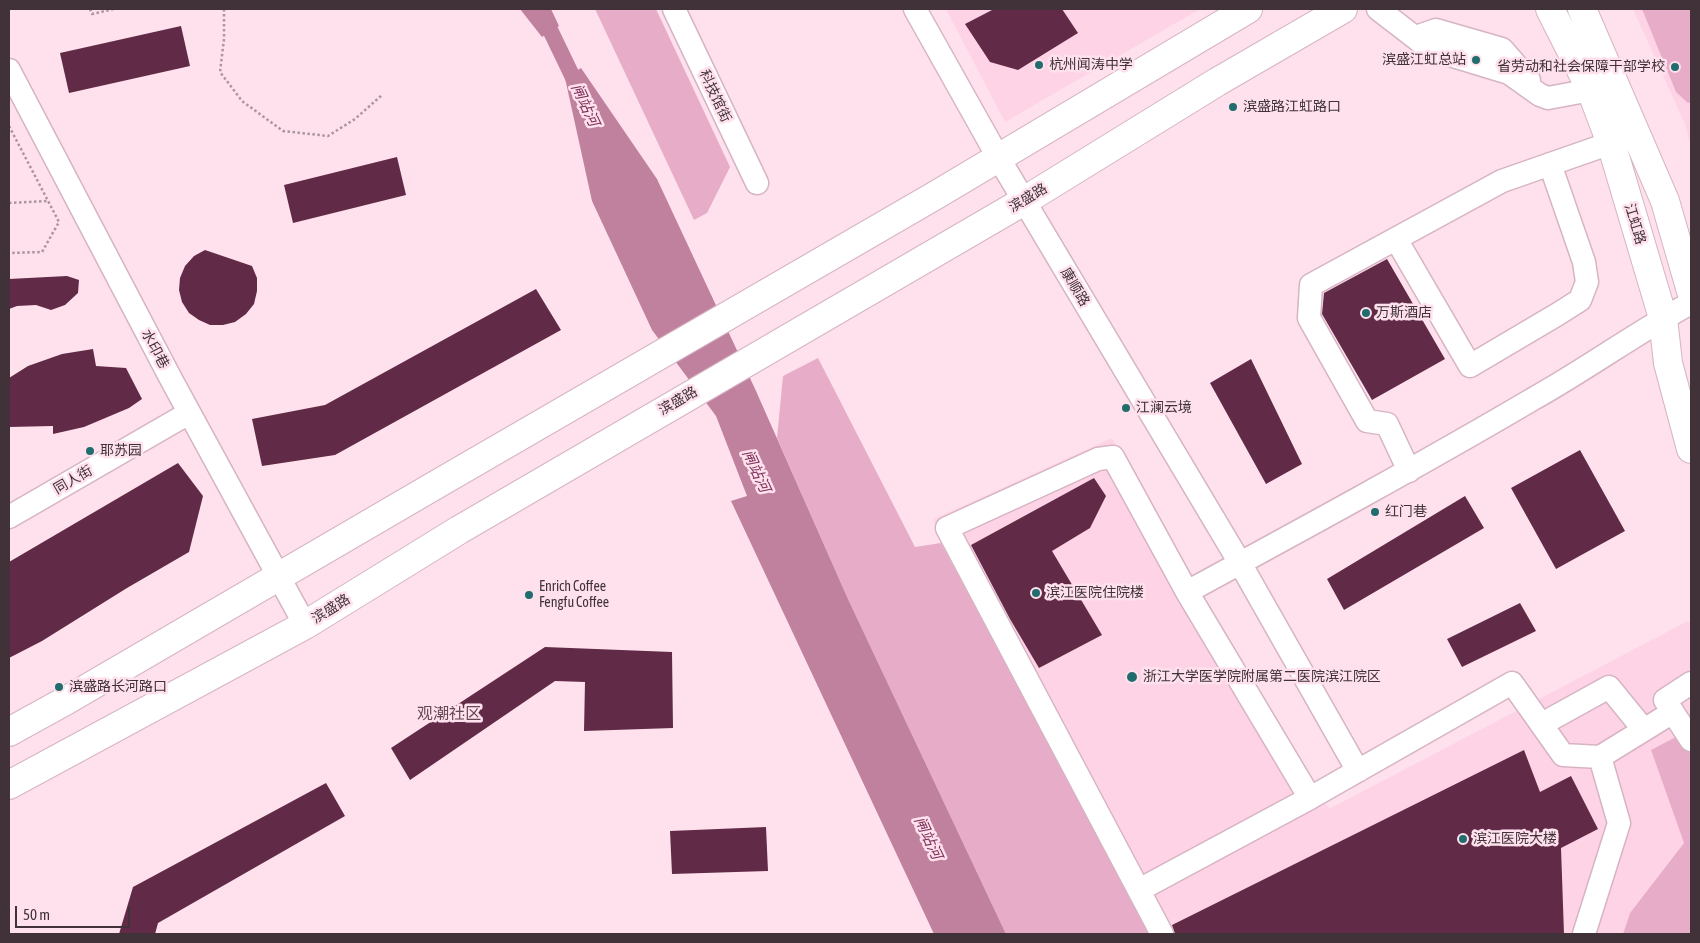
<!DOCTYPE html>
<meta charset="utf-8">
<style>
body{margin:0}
#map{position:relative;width:1700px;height:943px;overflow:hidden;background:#fee1ed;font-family:"Asap Condensed",sans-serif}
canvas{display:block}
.frame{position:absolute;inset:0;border:10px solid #403238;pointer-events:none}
.scale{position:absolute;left:15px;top:906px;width:115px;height:22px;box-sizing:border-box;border:2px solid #403238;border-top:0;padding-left:6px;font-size:15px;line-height:18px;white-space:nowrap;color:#403238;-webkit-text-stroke:4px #fee1ed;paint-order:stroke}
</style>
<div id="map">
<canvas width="1700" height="943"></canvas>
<div class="frame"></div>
<div class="scale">50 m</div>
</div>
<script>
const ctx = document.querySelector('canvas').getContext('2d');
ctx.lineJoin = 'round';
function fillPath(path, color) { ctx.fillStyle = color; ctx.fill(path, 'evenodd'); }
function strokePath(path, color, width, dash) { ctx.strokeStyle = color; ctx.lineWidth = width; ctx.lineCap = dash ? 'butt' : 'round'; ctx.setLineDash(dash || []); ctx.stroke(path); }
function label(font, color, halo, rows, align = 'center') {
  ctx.font = font + ' "Asap Condensed","Noto Sans SC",sans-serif'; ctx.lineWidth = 5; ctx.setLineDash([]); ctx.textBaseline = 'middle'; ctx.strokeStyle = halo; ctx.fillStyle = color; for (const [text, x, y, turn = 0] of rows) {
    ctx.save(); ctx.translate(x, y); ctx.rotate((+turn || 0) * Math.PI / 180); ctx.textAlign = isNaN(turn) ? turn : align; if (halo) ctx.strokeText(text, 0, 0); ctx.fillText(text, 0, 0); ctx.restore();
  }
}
fillPath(new Path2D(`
 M946 9H1200L1005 122Z
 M1633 9H1691V148L1685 124Z
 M1112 438 1329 809 1688 621 1691 625V729L1651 750 1684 843 1630 913 1623 934H1150L941 543 934 519Z`), '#fed3e6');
fillPath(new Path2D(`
 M595 9H656L730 167 707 213 694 220Z
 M1642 9H1691V102L1688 103 1676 92Z
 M818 358 915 547 941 543 1150 934H1006L848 599 777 438 783 376Z
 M1691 729V934H1623L1630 913 1684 843 1651 750Z`), '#e7acc7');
fillPath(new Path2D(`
 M520 9H551L559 26 542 37Z
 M581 68 657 179 756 391 848 599 1006 934H934L731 501 747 496 716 416 652 330 592 201 565 78Z`), '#c0819f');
strokePath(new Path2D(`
 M540 9 580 92`), '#c0819f', 16);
fillPath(new Path2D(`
 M994 9H1062L1078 33 1018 70 990 62 965 24Z
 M181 26 190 66 69 93 60 53Z
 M397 157 406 195 293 223 284 185Z
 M205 250 252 266 257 278V291L254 304 246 314 235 322 223 325H210L199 320 189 313 182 302 179 290 180 278 185 266 194 256Z
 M1387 259 1445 359 1372 400 1322 314 1324 293Z
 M67 276 79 280 78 293 65 305 51 310 36 305 17 306 9 309V279Z
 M536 289 561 330 335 455 262 466 252 419 325 405Z
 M93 349 96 366 126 368 142 399 129 408 84 427 53 434V426L9 427V378L28 366 62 354Z
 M1251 359 1302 464 1266 484 1210 383Z
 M1580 450 1625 531 1556 569 1511 488Z
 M178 463 203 496 189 552 127 588 42 641 9 658V562Z
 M1094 478 1106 496 1090 528 1052 551 1102 635 1039 668 1010 619 971 545Z
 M1465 496 1484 528 1344 610 1327 579Z
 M1520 603 1536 631 1462 667 1447 639Z
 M545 647 672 652 673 728 584 731 585 682 555 681 410 780 391 748Z
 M1524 750 1540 792 1571 776 1598 829 1561 848 1564 934H1175L1172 925Z
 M326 783 345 816 158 923 155 934H119L133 887Z
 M766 827 768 871 672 874 670 831Z`), '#612b47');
const minor = new Path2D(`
 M674 9 757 183
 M915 9 998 157 1240 563 1358 771
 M1378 9 1430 49 1509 73 1540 95 1548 98 1591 90
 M1416 37 1436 30 1502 49 1529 80
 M9 70 171 379 305 625
 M1396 239 1470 366 1558 314 1580 300 1587 282 1584 262 1550 164
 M1409 471 1387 424 1367 421 1309 318 1311 285 1502 181 1611 143
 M9 517 189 413
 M1187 592 1310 798
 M1691 683 1665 700 1691 740
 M1542 724 1609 687 1644 730
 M1139 890 1310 798 1512 683 1563 755 1600 757
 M1162 934 947 528 1098 459 1113 457 1187 592C1303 529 1419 466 1533 399 1587 369 1637 332 1691 303
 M1584 934 1619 823 1600 757 1673 712`);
const major = new Path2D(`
 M1550 9 1591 90 1611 143 1663 318 1668 363 1691 449
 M1582 9 1665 201 1691 291
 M9 732 67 700 439 483 936 195 1248 9
 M9 785 305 625 459 530 1024 201 1217 82 1343 9`);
strokePath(minor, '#d6b4c3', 25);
strokePath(major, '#d6b4c3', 30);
strokePath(new Path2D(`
 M90 9 92 14 114 9
 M224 9V39L220 72 242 101 283 131 328 136 355 119 382 95
 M9 126 59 222 42 252 9 253
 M9 203 48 201`), '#ab959e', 2.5, [2.5, 2.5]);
strokePath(minor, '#fff', 22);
strokePath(major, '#fff', 28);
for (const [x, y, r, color] of [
 [1476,60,5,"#216c6d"],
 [1039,65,5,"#216c6d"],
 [1675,67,5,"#216c6d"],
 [1233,107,5,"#216c6d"],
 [1366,313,5,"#216c6d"],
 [1126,408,5,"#216c6d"],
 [90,451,5,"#216c6d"],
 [1375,512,5,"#216c6d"],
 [1036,593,5,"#216c6d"],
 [529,595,5,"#216c6d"],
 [1132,677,6,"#216c6d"],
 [59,687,5,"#216c6d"],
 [1463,839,5,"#216c6d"]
]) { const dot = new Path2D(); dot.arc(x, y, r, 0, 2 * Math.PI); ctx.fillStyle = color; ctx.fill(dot); strokePath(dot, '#fee1ed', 2); }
label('14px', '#403238', '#fee1ed', [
 ["滨盛江虹总站",1466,60,"right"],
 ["杭州闻涛中学",1049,65],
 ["省劳动和社会保障干部学校",1665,67,"right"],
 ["滨盛路江虹路口",1243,107],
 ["万斯酒店",1376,313],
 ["江澜云境",1136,408],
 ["耶苏园",100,451],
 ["红门巷",1385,512],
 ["Enrich Coffee",539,587],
 ["Fengfu Coffee",539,603],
 ["滨江医院住院楼",1046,593],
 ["浙江大学医学院附属第二医院滨江院区",1143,677],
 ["滨盛路长河路口",69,687],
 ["滨江医院大楼",1473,839]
], 'left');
label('14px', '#403238', '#fee1ed', [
 ["科技馆街",715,96,65],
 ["滨盛路",1028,198,-31],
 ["江虹路",1635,224,73],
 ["康顺路",1075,287,59],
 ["水印巷",155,349,62],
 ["滨盛路",678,401,-30],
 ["同人街",73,480,-30],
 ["滨盛路",331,609,-32]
]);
label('italic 15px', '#7d305a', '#fee1ed', [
 ["闸站河",585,105,65],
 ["闸站河",756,471,65],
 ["闸站河",928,838,65]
]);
label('16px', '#644754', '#fee1ed', [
 ["观潮社区",449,714]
]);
</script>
